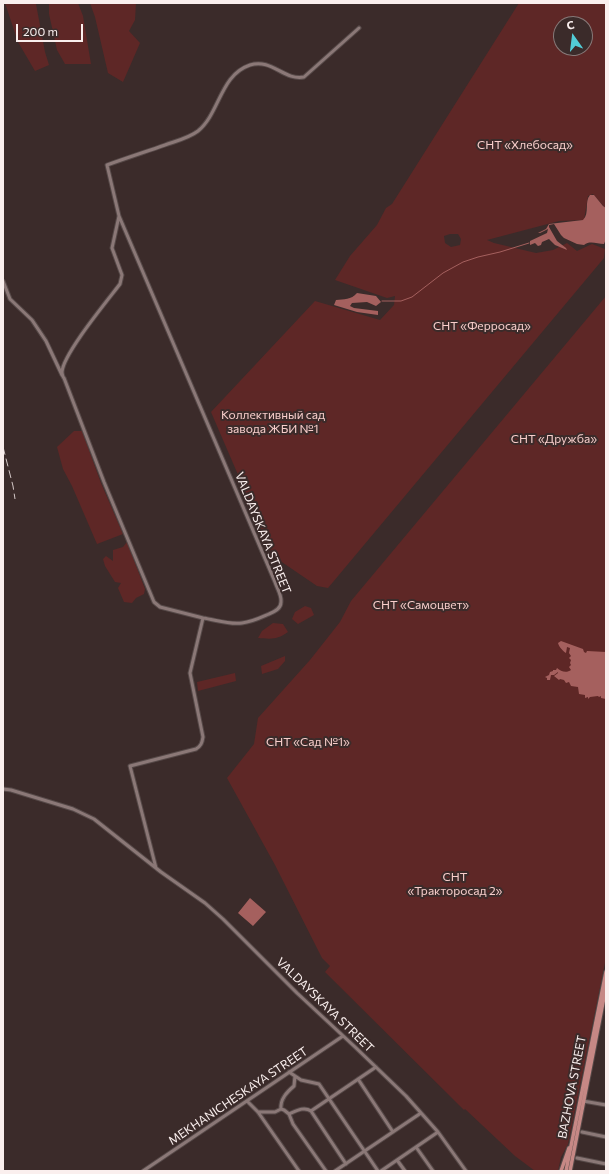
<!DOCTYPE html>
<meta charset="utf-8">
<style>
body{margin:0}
#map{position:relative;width:609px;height:1174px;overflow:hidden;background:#3b2b2a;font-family:Commissioner,sans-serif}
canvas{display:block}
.frame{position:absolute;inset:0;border:4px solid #faefee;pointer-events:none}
.north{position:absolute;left:553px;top:16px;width:40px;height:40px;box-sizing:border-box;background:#3b2b2a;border:1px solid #877978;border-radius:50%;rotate:346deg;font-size:11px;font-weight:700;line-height:16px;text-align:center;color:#faefee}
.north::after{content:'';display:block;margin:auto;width:14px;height:18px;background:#52ccd6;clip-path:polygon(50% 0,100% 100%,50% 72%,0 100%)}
.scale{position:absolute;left:16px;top:24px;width:67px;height:18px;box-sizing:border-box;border:2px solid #faefee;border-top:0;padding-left:5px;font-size:12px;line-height:14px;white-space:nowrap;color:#faefee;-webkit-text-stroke:3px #3b2b2a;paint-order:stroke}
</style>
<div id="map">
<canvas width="609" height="1174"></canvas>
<div class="frame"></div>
<div class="north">С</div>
<div class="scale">200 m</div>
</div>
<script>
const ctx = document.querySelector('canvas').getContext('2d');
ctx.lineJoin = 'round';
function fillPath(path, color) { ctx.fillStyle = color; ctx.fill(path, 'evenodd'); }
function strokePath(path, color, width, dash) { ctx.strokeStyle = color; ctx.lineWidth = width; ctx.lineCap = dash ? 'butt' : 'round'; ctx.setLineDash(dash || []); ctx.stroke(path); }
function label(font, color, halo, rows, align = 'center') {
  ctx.font = font + ' Commissioner,sans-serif'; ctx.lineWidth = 4; ctx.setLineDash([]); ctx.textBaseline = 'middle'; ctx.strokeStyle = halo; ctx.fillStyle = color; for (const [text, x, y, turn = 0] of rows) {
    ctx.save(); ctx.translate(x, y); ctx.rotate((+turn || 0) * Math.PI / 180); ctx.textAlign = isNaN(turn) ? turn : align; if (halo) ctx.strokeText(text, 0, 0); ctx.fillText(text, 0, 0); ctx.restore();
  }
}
fillPath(new Path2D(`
 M5 3 36 4 45 52 49 65 35 71 18 42Z
 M49 3H78L83 16 91 64H65L57 50 49 14Z
 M90 3H136L135 20 129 31 140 43 123 82 108 73 95 17Z
 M519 3H606V209L593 194 588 196 584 220 559 221 487 240 494 243 536 253 553 250 567 243 577 251 592 244 605 249 604 258 328 588 317 586 273 556 211 412 315 301 380 320 394 305 395 296 387 298 335 280 350 256 377 225 386 208 392 204ZM561 24H585V48H561ZM450 234H458L461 239 460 245 451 247 445 243 444 236Z
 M606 296V958L568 1144 561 1157 558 1171H535L515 1156 465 1109 464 1110 325 972 330 966 322 958 275 865 227 778 254 744 258 718 310 660 340 622 351 601Z
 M74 431H82L101 483 123 534 97 544 72 486 63 469 57 447Z
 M127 542 145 589 144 594 136 598 132 603 124 602 118 588 121 583 115 582 105 566 103 559 106 556 113 561V550L123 547Z
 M305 606 311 608 314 615 298 624 292 619 295 612Z
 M273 623 283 624 288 632C277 640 271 639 258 638L262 631Z
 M285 656V661L278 669 262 674 261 666Z
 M235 673 236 681 198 691 197 682Z`), '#5e2726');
fillPath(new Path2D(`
 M590 195H594L603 206 606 208V239L604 244C597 244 590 240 584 245L577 244 564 238 561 235 554 224 549 225V227L557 241 566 248 567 250 555 245 549 239 542 242 541 245 538 246 535 243 530 245V241L547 233 548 229 540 233H538L546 229 549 224 583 220C590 213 584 202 590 195Z
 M357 293 376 296 381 302 376 306 367 302 352 303 350 306 354 308 378 311V315L357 312 334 305 336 300C344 299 351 300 357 293Z
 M561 641 583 649 584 652 586 653 587 651 606 652V699L601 698V696L599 697 598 696 590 697 588 699V697L585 698V695L579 694 578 687 571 686 569 682 566 683 564 680 560 679 559 680 554 676 558 673V672L554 675H551L550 680H547V678L545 677 549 675 550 672 553 671V670H556L557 668C561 672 567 673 571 670L569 667 571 665 570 663 571 660 569 658 571 656 569 653 570 648 567 647 566 653C563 651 559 647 558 643Z
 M250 898 266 912 253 926 238 913Z`), '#a5605e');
strokePath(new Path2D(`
 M382 301H401L412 297 443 273 463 262 478 257 500 252 529 243`), '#a5605e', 1);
const minor = new Path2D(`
 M119 216 275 582C277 588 282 596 281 602 281 609 274 612 269 614 260 618 252 622 242 623 230 625 216 620 203 618L190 673 203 737C202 743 201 746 196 749L130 766 156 868
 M3 281 10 299 32 320 46 341 62 375
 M203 618 160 607 154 602 104 482 64 378C63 378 62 373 62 372 63 354 107 301 120 284L122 275 112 248 119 216 107 165C126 158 145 152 165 145 176 141 189 138 198 131 220 113 220 75 250 65 272 58 284 81 304 77L359 28
 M3 789 11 790 73 809 94 819 161 872 205 903 223 919 297 993 354 1046 406 1096 438 1132 466 1171
 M289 1072 301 1080 319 1084 378 1171
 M358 1079 393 1132
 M247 1101 258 1112 299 1171
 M583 1101 606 1105
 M281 1109 284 1110 289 1114 293 1124 326 1171
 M281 1109C280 1099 287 1092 294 1086L295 1076
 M311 1111 346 1164
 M258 1112H275L281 1109
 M289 1114C296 1111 304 1106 311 1111L376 1067
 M582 1132 606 1137
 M416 1147 433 1171
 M577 1158 606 1164
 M397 1160 405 1171
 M143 1171 343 1036
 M335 1171 421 1113
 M381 1171 438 1132`);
const major = new Path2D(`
 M561 1171 569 1148
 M566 1171 606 972
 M570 1171 606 987`);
strokePath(minor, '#564948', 5);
strokePath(major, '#564948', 5.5);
strokePath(minor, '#8b7877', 3);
strokePath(major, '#c68885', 3.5);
strokePath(new Path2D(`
 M3 447 13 486 15 499`), '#d4c8c7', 1, [8, 4]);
label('12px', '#f8cecb', '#3b2b2a', [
 ["СНТ «Хлебосад»",525,145],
 ["СНТ «Ферросад»",482,326],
 ["Коллективный сад",273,415],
 ["завода ЖБИ №1",273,429],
 ["СНТ «Дружба»",554,439],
 ["СНТ «Самоцвет»",421,605],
 ["СНТ «Сад №1»",308,742],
 ["СНТ",455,877],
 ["«Тракторосад 2»",455,891]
]);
label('12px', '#faefee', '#3b2b2a', [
 ["VALDAYSKAYA STREET",263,533,68],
 ["VALDAYSKAYA STREET",325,1005,44],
 ["BAZHOVA STREET",572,1087,-79],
 ["MEKHANICHESKAYA STREET",238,1096,-34]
]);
</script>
